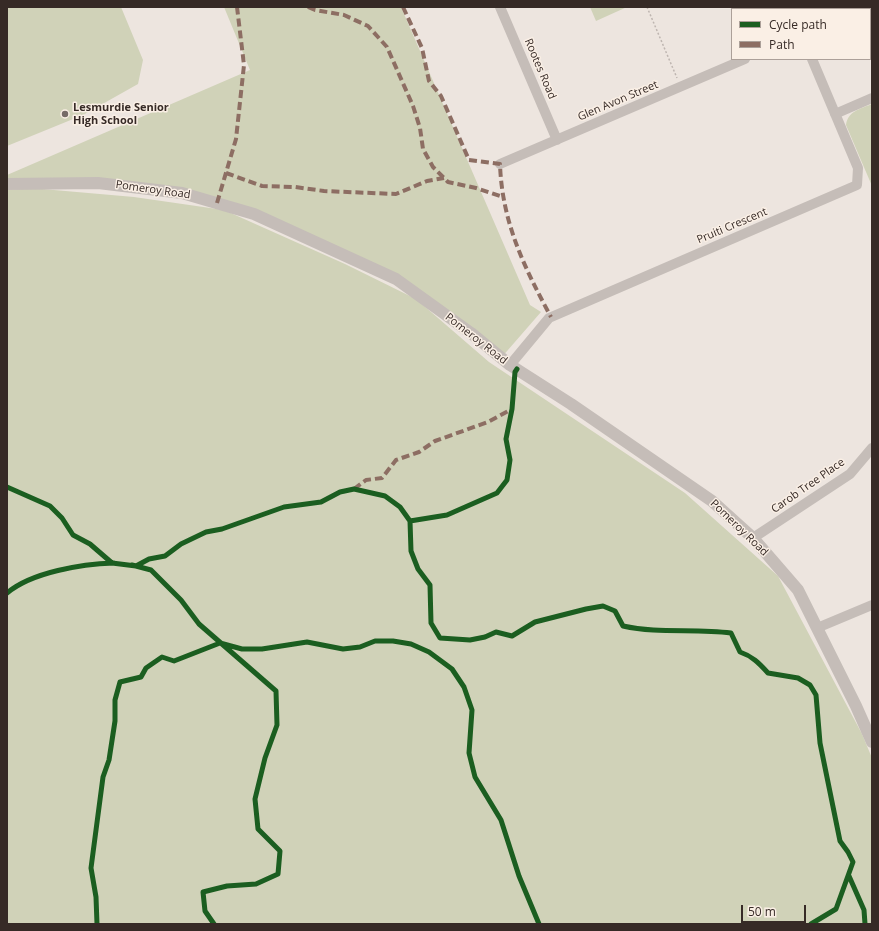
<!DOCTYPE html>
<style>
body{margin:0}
#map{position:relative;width:879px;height:931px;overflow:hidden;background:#ede5df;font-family:"Open Sans",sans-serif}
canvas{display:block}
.frame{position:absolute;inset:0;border:8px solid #362a26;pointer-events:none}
.legend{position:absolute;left:731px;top:8px;width:140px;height:52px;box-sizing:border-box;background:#faefe5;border:1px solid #aca099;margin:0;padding:5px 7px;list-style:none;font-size:12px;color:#362a26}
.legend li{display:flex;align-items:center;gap:8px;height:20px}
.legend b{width:20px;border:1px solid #aca099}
.scale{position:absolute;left:741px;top:905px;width:65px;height:18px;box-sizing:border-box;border:2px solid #362a26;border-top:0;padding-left:5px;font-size:12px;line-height:14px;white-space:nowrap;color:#362a26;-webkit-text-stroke:3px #faefe5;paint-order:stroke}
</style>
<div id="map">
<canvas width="879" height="931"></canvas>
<div class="frame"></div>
<ul class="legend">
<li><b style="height:5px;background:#1b5e20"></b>Cycle path</li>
<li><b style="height:5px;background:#8d6e63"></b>Path</li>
</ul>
<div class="scale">50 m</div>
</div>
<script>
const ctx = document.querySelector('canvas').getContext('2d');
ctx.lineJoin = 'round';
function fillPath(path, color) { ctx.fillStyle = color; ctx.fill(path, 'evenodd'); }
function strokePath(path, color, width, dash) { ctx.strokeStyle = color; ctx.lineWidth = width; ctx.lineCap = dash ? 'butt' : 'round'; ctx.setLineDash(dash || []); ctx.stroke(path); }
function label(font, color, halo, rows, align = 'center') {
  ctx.font = font + ' "Open Sans",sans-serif'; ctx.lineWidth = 3; ctx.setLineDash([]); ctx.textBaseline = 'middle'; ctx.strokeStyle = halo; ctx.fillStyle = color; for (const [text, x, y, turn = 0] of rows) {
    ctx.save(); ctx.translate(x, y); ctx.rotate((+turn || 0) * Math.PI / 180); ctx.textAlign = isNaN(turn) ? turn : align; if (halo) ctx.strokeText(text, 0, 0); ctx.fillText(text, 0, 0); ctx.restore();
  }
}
fillPath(new Path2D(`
 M7 7H121L143 60 138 84 83 115 7 146Z
 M224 7H401L530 305 541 312 501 358 396 279 254 214 182 193 7 184V175L250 70Z
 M590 7H627L596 21Z
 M872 104V186L846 125C848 111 860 109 872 104Z
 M31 188 134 197 224 210 345 264 416 299 489 362 685 493 778 576 862 734 872 758V924H7V190Z`), '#d0d2b8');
strokePath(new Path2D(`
 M647 7 677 78`), '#beb5b0', 1.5, [2, 2]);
strokePath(new Path2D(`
 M500 7 557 140
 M790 7 791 9
 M835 114 872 98
 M500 164 745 59
 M510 365 549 318 857 185 858 168 812 59
 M753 538 850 474 872 448
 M817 628 872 605`), '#c5bdb8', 10);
strokePath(new Path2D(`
 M7 184 98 183 182 193 254 214 396 279 471 333 510 365 571 404 712 501 753 538 798 590 856 706 872 742`), '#c5bdb8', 12);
strokePath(new Path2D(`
 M308 7 315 10 344 15 368 26 387 47 413 106 420 128 423 149 433 167 448 182 476 188 503 197
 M403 7 422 48 429 81 441 96 469 160 500 164C502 222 524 267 551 317
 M226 173 262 186 295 187 324 191 396 194 427 181 444 178
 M217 203 236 139 244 65 237 7
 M354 489 366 480 382 478 396 460 419 452 435 441 488 422 512 409`), '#8d6e63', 4, [8, 4]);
strokePath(new Path2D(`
 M7 487 50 506 62 518 73 535 90 544 112 563 136 566 149 559 165 556 181 544 206 532 222 529 284 507 321 502 340 492 354 489 385 496 400 507 410 521 411 551 418 569 430 585 431 623 440 638 470 640 485 637 496 632 512 636 535 622 586 609 603 606 615 611 623 626C659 634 695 628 731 633L740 652C752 656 759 663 768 673L798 678 810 685 816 695 820 743 840 841 848 852 853 862 836 909 811 924
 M410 521 447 515 497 493 507 480 510 460 506 439 512 409 515 372 517 369
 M132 565 151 570 181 600 199 624 276 691 277 725 265 758 255 799 258 829 280 851 278 874 256 884 227 886 203 892 205 911 214 924
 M7 593C32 572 82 564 114 563
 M849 876 864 910 865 924
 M97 924 96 897 91 868 103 777 109 760 115 721V700L120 682 141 677 146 668 162 657 174 661 220 643 242 649H262L307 642 343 649 360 647 375 641H393L411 644 429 652 452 669 464 687 472 710 469 753 475 777 501 820 519 876 539 924`), '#1b5e20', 5);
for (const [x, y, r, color] of [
 [65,114,4,"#766b67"]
]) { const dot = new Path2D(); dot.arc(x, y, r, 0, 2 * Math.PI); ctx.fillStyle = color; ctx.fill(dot); strokePath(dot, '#faefe5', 1.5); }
label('11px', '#362a26', '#faefe5', [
 ["Rootes Road",540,69,67],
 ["Glen Avon Street",618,101,-23],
 ["Pomeroy Road",153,190,8],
 ["Pruiti Crescent",732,226,-23],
 ["Pomeroy Road",476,339,38],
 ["Carob Tree Place",808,486,-35],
 ["Pomeroy Road",739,528,44]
]);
label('bold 11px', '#362a26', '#faefe5', [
 ["Lesmurdie Senior",73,108],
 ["High School",73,121]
], 'left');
</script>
